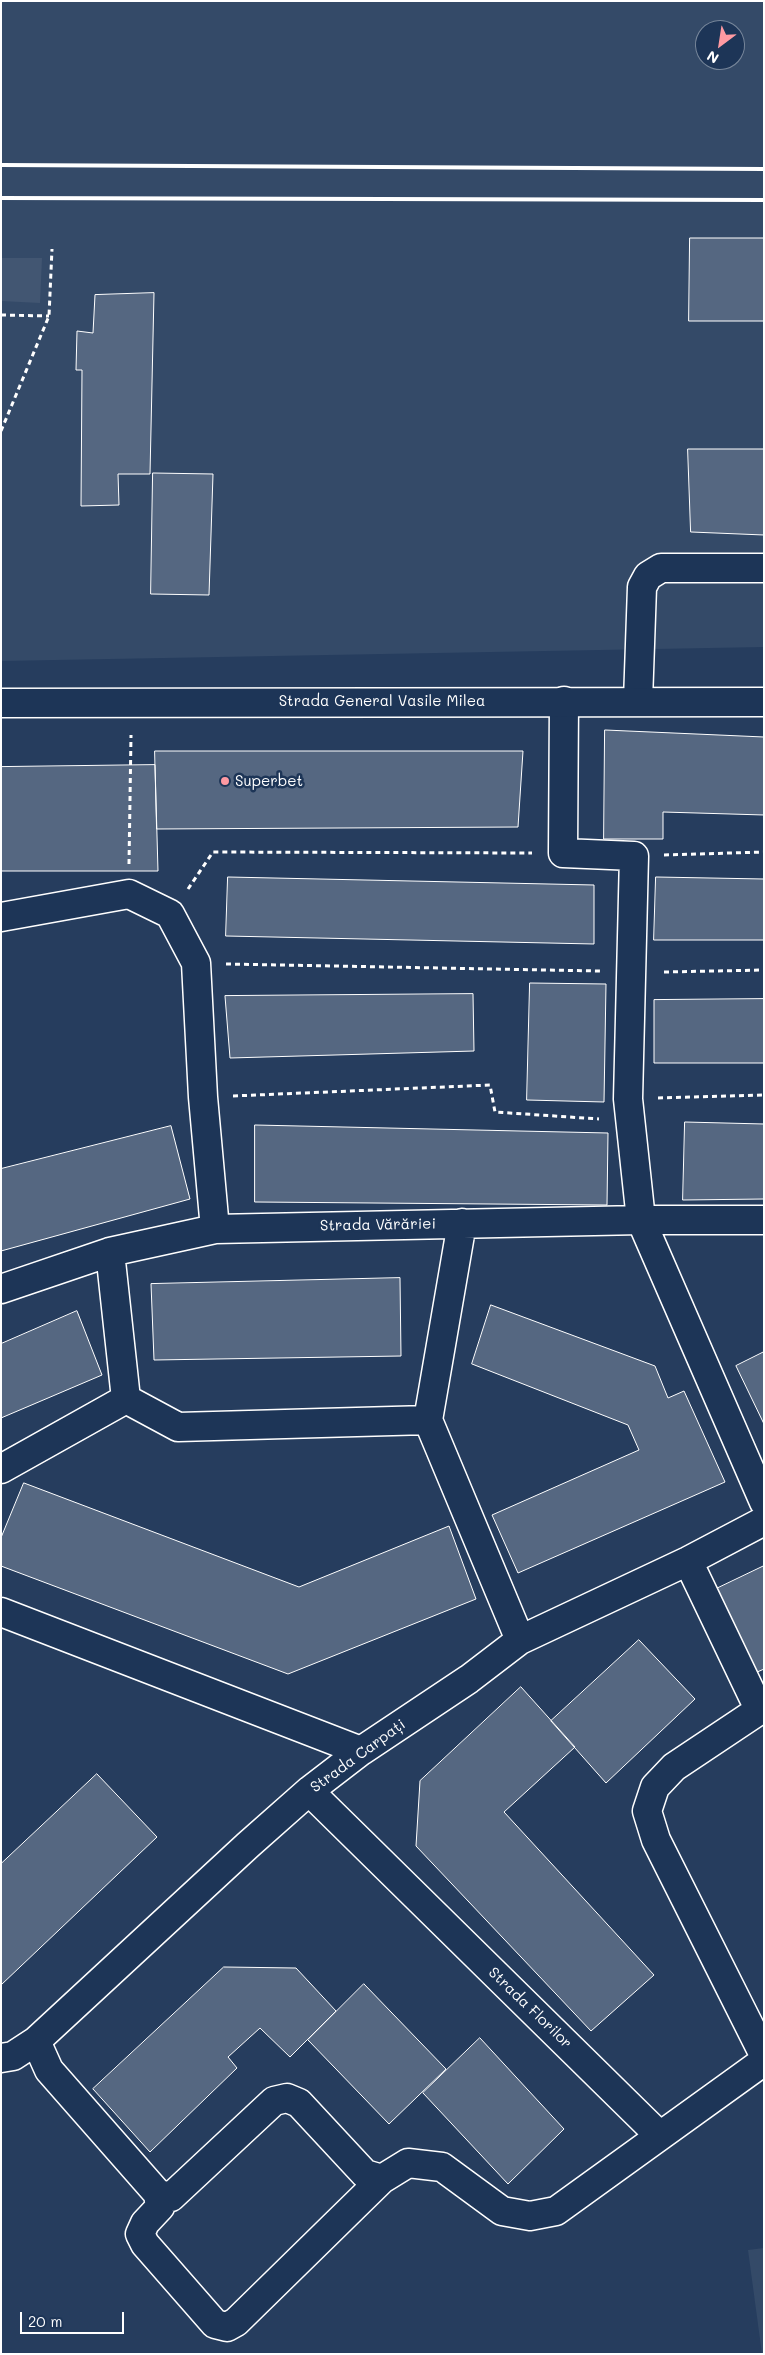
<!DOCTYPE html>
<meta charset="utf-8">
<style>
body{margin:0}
#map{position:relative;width:765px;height:2355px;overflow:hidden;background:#263d5e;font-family:Mali,sans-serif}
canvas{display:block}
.frame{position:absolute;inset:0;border:2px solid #fff;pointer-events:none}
.north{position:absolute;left:695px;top:20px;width:50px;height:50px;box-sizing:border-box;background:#1d3557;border:1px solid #77869a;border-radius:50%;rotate:211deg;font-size:14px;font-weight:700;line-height:20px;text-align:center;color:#fff}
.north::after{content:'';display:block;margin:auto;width:18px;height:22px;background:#ff9aa2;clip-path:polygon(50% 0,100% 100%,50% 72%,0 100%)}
.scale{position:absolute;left:20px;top:2312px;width:104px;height:22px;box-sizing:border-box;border:2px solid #fff;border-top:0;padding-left:6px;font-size:15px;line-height:18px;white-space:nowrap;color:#fff;-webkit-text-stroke:4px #1d3557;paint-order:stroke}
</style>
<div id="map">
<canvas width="765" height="2355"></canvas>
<div class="frame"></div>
<div class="north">N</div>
<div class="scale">20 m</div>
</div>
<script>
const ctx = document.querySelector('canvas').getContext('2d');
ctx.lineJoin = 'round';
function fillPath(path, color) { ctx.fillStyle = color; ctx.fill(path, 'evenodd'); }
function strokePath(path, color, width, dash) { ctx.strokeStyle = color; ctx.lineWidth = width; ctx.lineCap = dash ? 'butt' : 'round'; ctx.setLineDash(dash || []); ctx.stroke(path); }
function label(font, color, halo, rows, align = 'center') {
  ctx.font = font + ' Mali,sans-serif'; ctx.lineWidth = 5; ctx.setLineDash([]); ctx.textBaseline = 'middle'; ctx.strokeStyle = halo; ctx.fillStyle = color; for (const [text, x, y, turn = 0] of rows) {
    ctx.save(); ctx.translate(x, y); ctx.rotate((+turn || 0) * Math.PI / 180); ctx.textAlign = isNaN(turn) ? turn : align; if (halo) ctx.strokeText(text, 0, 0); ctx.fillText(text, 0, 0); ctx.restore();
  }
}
fillPath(new Path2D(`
 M1 1H764V647L1 661ZM705 30H735V60H705Z
 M764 2248V2354H762L748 2250Z`), '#344a68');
fillPath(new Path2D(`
 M1 258H42L40 303 1 301Z`), '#425672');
const building = new Path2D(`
 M690 238H764V321H689Z
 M154 293 150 474H118L119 505 81 506 82 370H76L77 331 93 333 95 295Z
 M688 449H764V535L691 532Z
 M153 473 213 474 209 595 151 594Z
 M605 730 764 737V815L663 812V839H604Z
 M155 751H523L518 827 157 829Z
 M155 765 158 871H1V767Z
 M228 877 594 885V944L226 936Z
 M656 877 764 879V940H654Z
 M530 983 606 984 604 1102 527 1100Z
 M473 994 474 1051 230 1058 225 996Z
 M764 999V1063H654V1000Z
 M685 1122 764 1124V1199L683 1200Z
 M255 1125 608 1133 607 1205 255 1202Z
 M171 1126 190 1199 1 1251V1169Z
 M400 1278 401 1356 154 1360 151 1284Z
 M491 1305 655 1366 668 1398 684 1391 725 1482 518 1573 492 1515 639 1450 628 1425 472 1364Z
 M77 1311 102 1375 1 1418V1344Z
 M764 1352V1424L736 1366Z
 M24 1483 299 1587 449 1526 476 1599 288 1674 1 1566V1538Z
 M764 1566V1669L755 1673 714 1590Z
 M639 1640 695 1699 606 1783 551 1721Z
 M521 1687 575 1747 504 1812 654 1975 591 2031 416 1846 420 1781Z
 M97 1774 157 1837 1 1985V1864Z
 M224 1967 296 1968 336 2011 290 2057 260 2028 228 2057 237 2068 150 2152 93 2089Z
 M364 1984 446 2069 389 2124 308 2040Z
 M480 2038 564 2129 508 2184 423 2093Z`);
fillPath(building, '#556781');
strokePath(building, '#fff', 1);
const minor = new Path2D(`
 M564 701 563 853 634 856 628 1099 641 1220 764 1502
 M638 701 642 587 648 576 661 568H764
 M1 917 129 894 170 914 196 963 203 1097 215 1229
 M462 1223 428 1420 520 1640
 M110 1252 126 1399
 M1 1289 110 1252 215 1229 641 1220H764
 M1 1469 126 1399 178 1427 428 1420
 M688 1561 759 1709
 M1 1612 361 1751
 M764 1707 674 1767 655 1787 647 1811 656 1840 764 2055
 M309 1791 660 2136 764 2061
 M36 2041 49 2070 158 2194 160 2207 145 2223 140 2234 145 2244 215 2324 227 2327 236 2322 382 2179 408 2163 442 2167 502 2211 530 2216 556 2211 660 2136
 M1 2058 13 2056 36 2041 248 1845 309 1791 361 1751 469 1679 520 1640 688 1561 764 1521
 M158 2194 171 2197 274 2101 287 2098 299 2103 365 2174 382 2179`);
const major = new Path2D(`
 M1 703 764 702`);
strokePath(minor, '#fff', 31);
strokePath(major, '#fff', 31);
strokePath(new Path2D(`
 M1 315 49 316
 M1 431 49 316 52 249
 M664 855 764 852
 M129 864 131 735
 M188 889 213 852 532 853
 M226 964 600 971
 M664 972 764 970
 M233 1096 490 1085 495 1112 599 1119
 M658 1098 764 1095`), '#fff', 3, [5, 4]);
strokePath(minor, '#1d3557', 28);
strokePath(major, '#1d3557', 28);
strokePath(new Path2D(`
 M1 165 764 169
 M1 198 764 200`), '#fff', 4);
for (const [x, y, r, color] of [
 [225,781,5,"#ff9aa2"]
]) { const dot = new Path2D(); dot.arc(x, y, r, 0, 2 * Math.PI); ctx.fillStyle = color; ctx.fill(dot); strokePath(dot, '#1d3557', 2); }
label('15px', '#fff', '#1d3557', [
 ["Strada General Vasile Milea",382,701],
 ["Strada Vărăriei",378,1225,-1],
 ["Strada Carpați",358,1756,-36],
 ["Strada Florilor",530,2008,44]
]);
label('15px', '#fff', '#1d3557', [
 ["Superbet",235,781]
], 'left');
</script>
